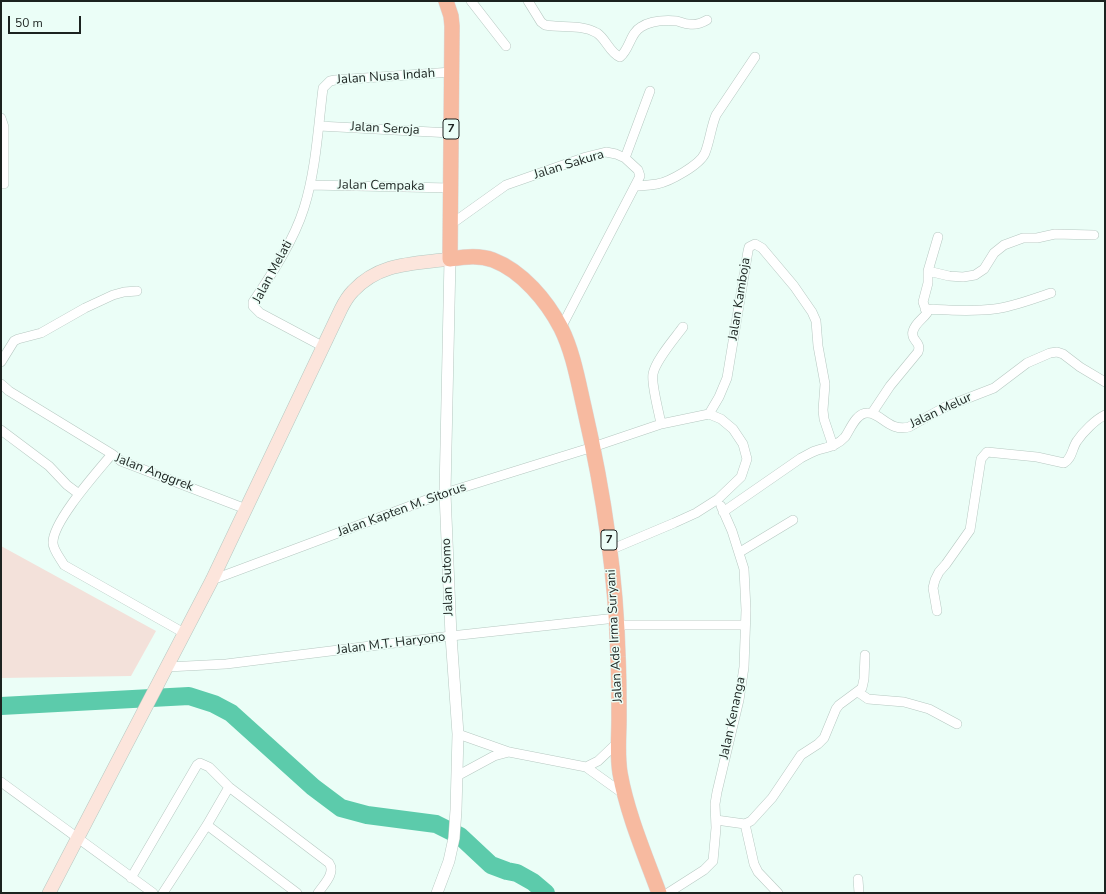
<!DOCTYPE html>
<style>
body{margin:0}
#map{position:relative;width:1106px;height:894px;overflow:hidden;background:#ebfef7;font-family:"Nunito Sans",sans-serif}
canvas{display:block}
.frame{position:absolute;inset:0;border:2px solid #1c2320;pointer-events:none}
.scale{position:absolute;left:8px;top:16px;width:73px;height:18px;box-sizing:border-box;border:2px solid #1c2320;border-top:0;padding-left:5px;font-size:12px;line-height:14px;white-space:nowrap;color:#1c2320;-webkit-text-stroke:3px #ebfef7;paint-order:stroke}
</style>
<div id="map">
<canvas width="1106" height="894"></canvas>
<div class="frame"></div>
<div class="scale">50 m</div>
</div>
<script>
const ctx = document.querySelector('canvas').getContext('2d');
ctx.lineJoin = 'round';
function fillPath(path, color) { ctx.fillStyle = color; ctx.fill(path, 'evenodd'); }
function strokePath(path, color, width, dash) { ctx.strokeStyle = color; ctx.lineWidth = width; ctx.lineCap = dash ? 'butt' : 'round'; ctx.setLineDash(dash || []); ctx.stroke(path); }
function label(font, color, halo, rows, align = 'center') {
  ctx.font = font + ' "Nunito Sans",sans-serif'; ctx.lineWidth = 3; ctx.setLineDash([]); ctx.textBaseline = 'middle'; ctx.strokeStyle = halo; ctx.fillStyle = color; for (const [text, x, y, turn = 0] of rows) {
    ctx.save(); ctx.translate(x, y); ctx.rotate((+turn || 0) * Math.PI / 180); ctx.textAlign = isNaN(turn) ? turn : align; if (halo) ctx.strokeText(text, 0, 0); ctx.fillText(text, 0, 0); ctx.restore();
  }
}
fillPath(new Path2D(`
 M1 546 156 631 131 676 1 678Z`), '#f3e1da');
strokePath(new Path2D(`
 M1 706 189 696 214 704 231 713 313 787 341 808 367 815 436 824 460 836 491 865 507 871 517 873 533 882 546 893`), '#5ccbab', 18);
const minor = new Path2D(`
 M471 1 506 46
 M528 1 541 22 545 25C561 28 581 24 597 33 606 39 610 53 620 57 630 49 630 33 641 27 652 20 665 20 677 21 681 22 685 24 689 24 695 25 702 23 707 20
 M1 118 4 127V184
 M319 126 451 133
 M625 158 650 91
 M310 185 451 188
 M635 186C642 186 650 185 657 184 669 182 700 165 705 153 710 140 711 127 716 115L755 57
 M450 225 506 185 586 157 606 152 616 154 625 158 638 170 640 176 638 180 561 328
 M928 271 949 276 963 277 975 275 984 269 994 253 1004 245 1023 238H1037L1055 234 1094 235
 M925 309C948 310 971 312 994 309 1013 307 1032 299 1051 293
 M322 346 260 313 253 306V302C272 274 294 240 304 208 316 170 318 128 323 88L330 81 335 80 452 72
 M1 362 14 341 18 339 41 333 85 308 113 295 124 292 137 291
 M1 384 9 391 112 454
 M872 413 890 386 918 352C922 341 910 341 913 331 916 322 922 320 927 313L923 302 928 283V271L938 237
 M709 414 719 397 727 378 748 251 749 247 755 244 762 248 794 286 812 312 816 321 818 346 825 384 823 410 824 419 833 446
 M661 424C659 412 651 384 653 374 655 361 675 338 683 327
 M1 430 49 466 67 485 79 494
 M723 512 801 458C805 456 810 453 815 451 826 447 836 447 845 437 850 430 856 413 867 413 881 412 888 432 909 427L945 407 994 388 1027 363 1050 353 1057 352 1063 354 1080 367 1105 382
 M740 552 793 520
 M212 580 445 493 593 447 661 424 709 414 721 419 733 429 743 444 747 459 741 477 718 499 696 513 674 523 610 550
 M937 611 933 588 935 580 939 572 946 564 970 530 981 459 987 452 1037 457 1064 463C1072 459 1072 448 1077 441 1083 432 1095 420 1105 415
 M617 625H745
 M184 633 64 565C61 559 53 550 53 543 52 522 98 471 112 454L121 461 246 509
 M167 667 226 664 451 636 616 618
 M858 692 868 699 904 702 929 709 957 724
 M458 734 509 752 586 767 625 795
 M586 767 598 761 618 742
 M457 776 494 756 509 752
 M1 782 153 893
 M716 820 745 824 751 821 772 798 801 755 818 744 824 738 836 709 839 705 862 688 864 679 865 655
 M745 824 754 864 758 872 778 893
 M207 825 297 893
 M131 878 197 765 200 763 209 767 229 787
 M858 879 859 893
 M163 893 207 825 229 787 329 863C336 873 324 884 318 893
 M668 893 704 870 713 861 716 828 715 804 717 792 739 700 744 667 746 610 744 569 732 531 721 506`);
const tertiary = new Path2D(`
 M437 893 449 861 454 838 456 810 458 734 451 636 445 493 450 259`);
const secondary = new Path2D(`
 M49 893 212 580 341 309C344 303 348 296 353 291 380 262 414 264 450 259`);
const trunk = new Path2D(`
 M446 1 451 16 452 26 450 259C465 257 479 255 493 260 522 271 547 301 561 328 573 352 578 381 584 407 603 489 616 573 618 657 619 678 619 698 619 719 619 736 617 755 620 773 627 813 645 855 659 893`);
strokePath(minor, '#b6c8c1', 10);
strokePath(tertiary, '#b6c8c1', 12);
strokePath(secondary, '#b6c8c1', 14);
strokePath(trunk, '#dbdcdb', 16);
strokePath(minor, '#fff', 9);
strokePath(tertiary, '#fff', 11);
strokePath(secondary, '#fce5dc', 13);
strokePath(trunk, '#f7baa0', 15);
for (const [x, y, w] of [
 [451,129,16],
 [609,540,16]
]) { const box = new Path2D(); box.roundRect(x - w / 2, y - 10, w, 20, 3); ctx.fillStyle = '#ebfef7'; ctx.fill(box); strokePath(box, '#1c2320', 1); }
label('bold 12px', '#1c2320', null, [
 ["7",451,129],
 ["7",609,540]
]);
label('13px', '#1c2320', '#ebfef7', [
 ["Jalan Nusa Indah",386,77,-4],
 ["Jalan Seroja",385,129,3],
 ["Jalan Sakura",569,165,-17],
 ["Jalan Cempaka",381,186,1],
 ["Jalan Melati",273,272,-62],
 ["Jalan Kamboja",740,299,-81],
 ["Jalan Melur",941,411,-25],
 ["Jalan Anggrek",154,473,21],
 ["Jalan Kapten M. Sitorus",402,510,-20],
 ["Jalan Sutomo",448,577,-92],
 ["Jalan Ade Irma Suryani",615,636,-93],
 ["Jalan M.T. Haryono",391,644,-7],
 ["Jalan Kenanga",733,718,-78]
]);
</script>
